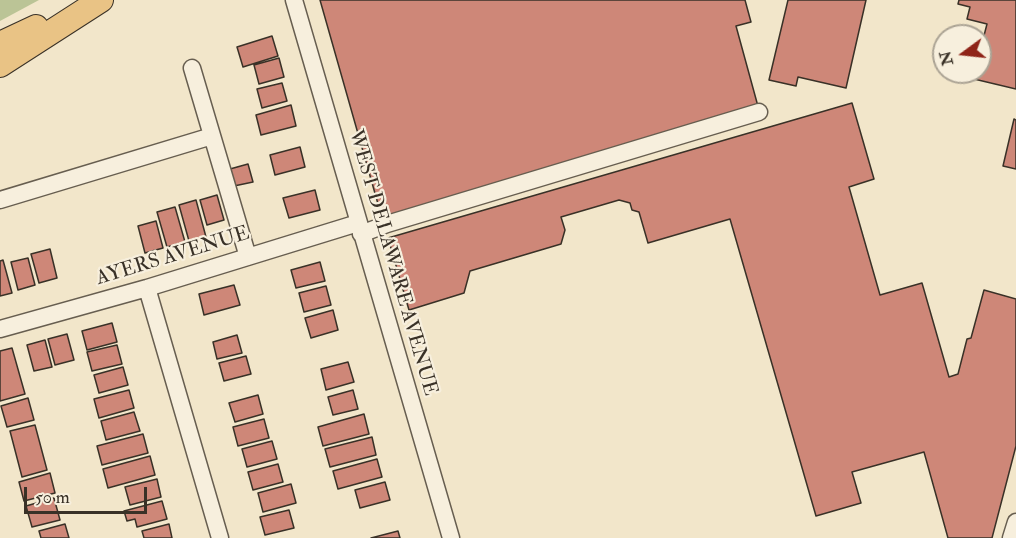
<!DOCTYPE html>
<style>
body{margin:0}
#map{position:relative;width:1016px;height:538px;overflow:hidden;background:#f2e6ca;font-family:"IM FELL Double Pica",serif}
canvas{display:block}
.north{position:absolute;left:932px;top:24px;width:60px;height:60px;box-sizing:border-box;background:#f7efdd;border:2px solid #aba394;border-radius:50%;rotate:255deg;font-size:16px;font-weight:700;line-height:24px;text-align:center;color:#393127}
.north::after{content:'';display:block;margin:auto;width:21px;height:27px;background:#8f2418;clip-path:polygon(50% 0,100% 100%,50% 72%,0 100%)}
.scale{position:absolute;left:24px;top:487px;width:123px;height:27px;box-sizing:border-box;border:3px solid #393127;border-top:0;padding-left:8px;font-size:18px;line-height:21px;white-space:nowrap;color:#393127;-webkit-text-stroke:4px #f7efdd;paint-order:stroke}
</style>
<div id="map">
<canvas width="1016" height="538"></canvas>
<div class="north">N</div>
<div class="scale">50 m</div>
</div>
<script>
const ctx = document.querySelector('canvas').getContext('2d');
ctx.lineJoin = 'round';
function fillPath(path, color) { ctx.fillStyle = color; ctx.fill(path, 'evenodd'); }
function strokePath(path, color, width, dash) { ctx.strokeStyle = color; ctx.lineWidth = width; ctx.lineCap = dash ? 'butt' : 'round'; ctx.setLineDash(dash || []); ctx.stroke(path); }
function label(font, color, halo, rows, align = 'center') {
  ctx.font = font + ' "IM FELL Double Pica",serif'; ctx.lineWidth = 4.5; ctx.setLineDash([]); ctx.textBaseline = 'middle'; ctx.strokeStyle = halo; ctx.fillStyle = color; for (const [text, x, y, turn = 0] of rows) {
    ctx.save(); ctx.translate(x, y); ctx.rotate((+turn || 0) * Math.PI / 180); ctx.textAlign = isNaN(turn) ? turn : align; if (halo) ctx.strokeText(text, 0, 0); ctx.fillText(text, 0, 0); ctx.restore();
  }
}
fillPath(new Path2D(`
 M0 0H39L0 21Z`), '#bbc496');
const building = new Path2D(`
 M320 0H745L751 22 736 26 759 110 382 218Z
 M788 0H866L846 88 798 77 796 86 769 80Z
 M959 0H1016V89L974 79 975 72H980V51L987 24 967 19 970 7 958 4Z
 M272 36 278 56 243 67 237 47Z
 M279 58 284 77 259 84 254 65Z
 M282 83 287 101 262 108 257 89Z
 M852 103 874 179 849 187 880 295 922 283 949 377 958 374 967 339 971 338 984 290 1016 299V446L992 538H948L924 452 852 472 861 503 816 516 730 219 648 243 639 212 632 210 630 203 619 200 561 217 565 230 561 244 470 271 464 293 409 310 388 238Z
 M291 105 296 126 261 135 256 115Z
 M1014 119 1016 120V169L1003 166Z
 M300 147 305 167 275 175 270 155Z
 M248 164 253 182 234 186 230 169Z
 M315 190 320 210 289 218 283 198Z
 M217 195 224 220 207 225 200 200Z
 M196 200 206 237 189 241 179 205Z
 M175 207 185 242 167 247 157 212Z
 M156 221 163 248 145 253 138 226Z
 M50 249 57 278 39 283 31 254Z
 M28 258 35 285 18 290 11 262Z
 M3 260 12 293 0 296V261Z
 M320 262 325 281 296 288 291 270Z
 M234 285 240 305 204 315 199 294Z
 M326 286 331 305 304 312 299 293Z
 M333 310 338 330 311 338 305 318Z
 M112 323 117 342 87 350 82 331Z
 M67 334 74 360 55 365 48 339Z
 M237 335 242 353 217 359 213 342Z
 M45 340 52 367 34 371 27 345Z
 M117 345 122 364 92 371 87 352Z
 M12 348 25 394 0 401V351Z
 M246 356 251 374 224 381 219 363Z
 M348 362 354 382 326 390 321 369Z
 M123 367 128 385 99 393 94 375Z
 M129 390 134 408 99 418 94 399Z
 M353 390 358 409 333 415 328 397Z
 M258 395 263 414 235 422 229 403Z
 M28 398 34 420 7 427 1 406Z
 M134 412 140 431 106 440 101 421Z
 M364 414 369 434 323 446 318 427Z
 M264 419 269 438 238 446 233 427Z
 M35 425 47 470 22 477 10 431Z
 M143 434 148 453 102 465 97 446Z
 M372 437 376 455 330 467 325 449Z
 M272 441 277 459 247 467 242 449Z
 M150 456 155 475 108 488 103 469Z
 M377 459 382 477 338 489 333 471Z
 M278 464 283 482 253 490 248 472Z
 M50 473 55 493 24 501 19 482Z
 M157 479 161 497 130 505 125 487Z
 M385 482 390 500 360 508 355 490Z
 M291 484 296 503 263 512 258 493Z
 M54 498 60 520 32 527 26 506Z
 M162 501 167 519 137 527 135 519 127 521 124 511Z
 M289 510 294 528 265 535 260 517Z
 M65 524 69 538H41L39 531Z
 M169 524 172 538H144L142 531Z
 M398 531 400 538H371Z`);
fillPath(building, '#ce8778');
strokePath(building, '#393127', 1.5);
const minor = new Path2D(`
 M294 0 451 538
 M192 68 248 257
 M0 200 212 136
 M361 234 387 224 759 112
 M147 288 220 538
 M0 329 147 288 358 223
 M1011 538 1016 522`);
const highway = new Path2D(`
 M0 44 36 27
 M0 65 101 0`);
strokePath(minor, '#675e50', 19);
strokePath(highway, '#393127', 26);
strokePath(minor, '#f7efdd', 16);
strokePath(highway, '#e9c385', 24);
label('20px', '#393127', '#f7efdd', [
 ["AYERS AVENUE",173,257,-17],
 ["WEST DELAWARE AVENUE",392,263,74]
]);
</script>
